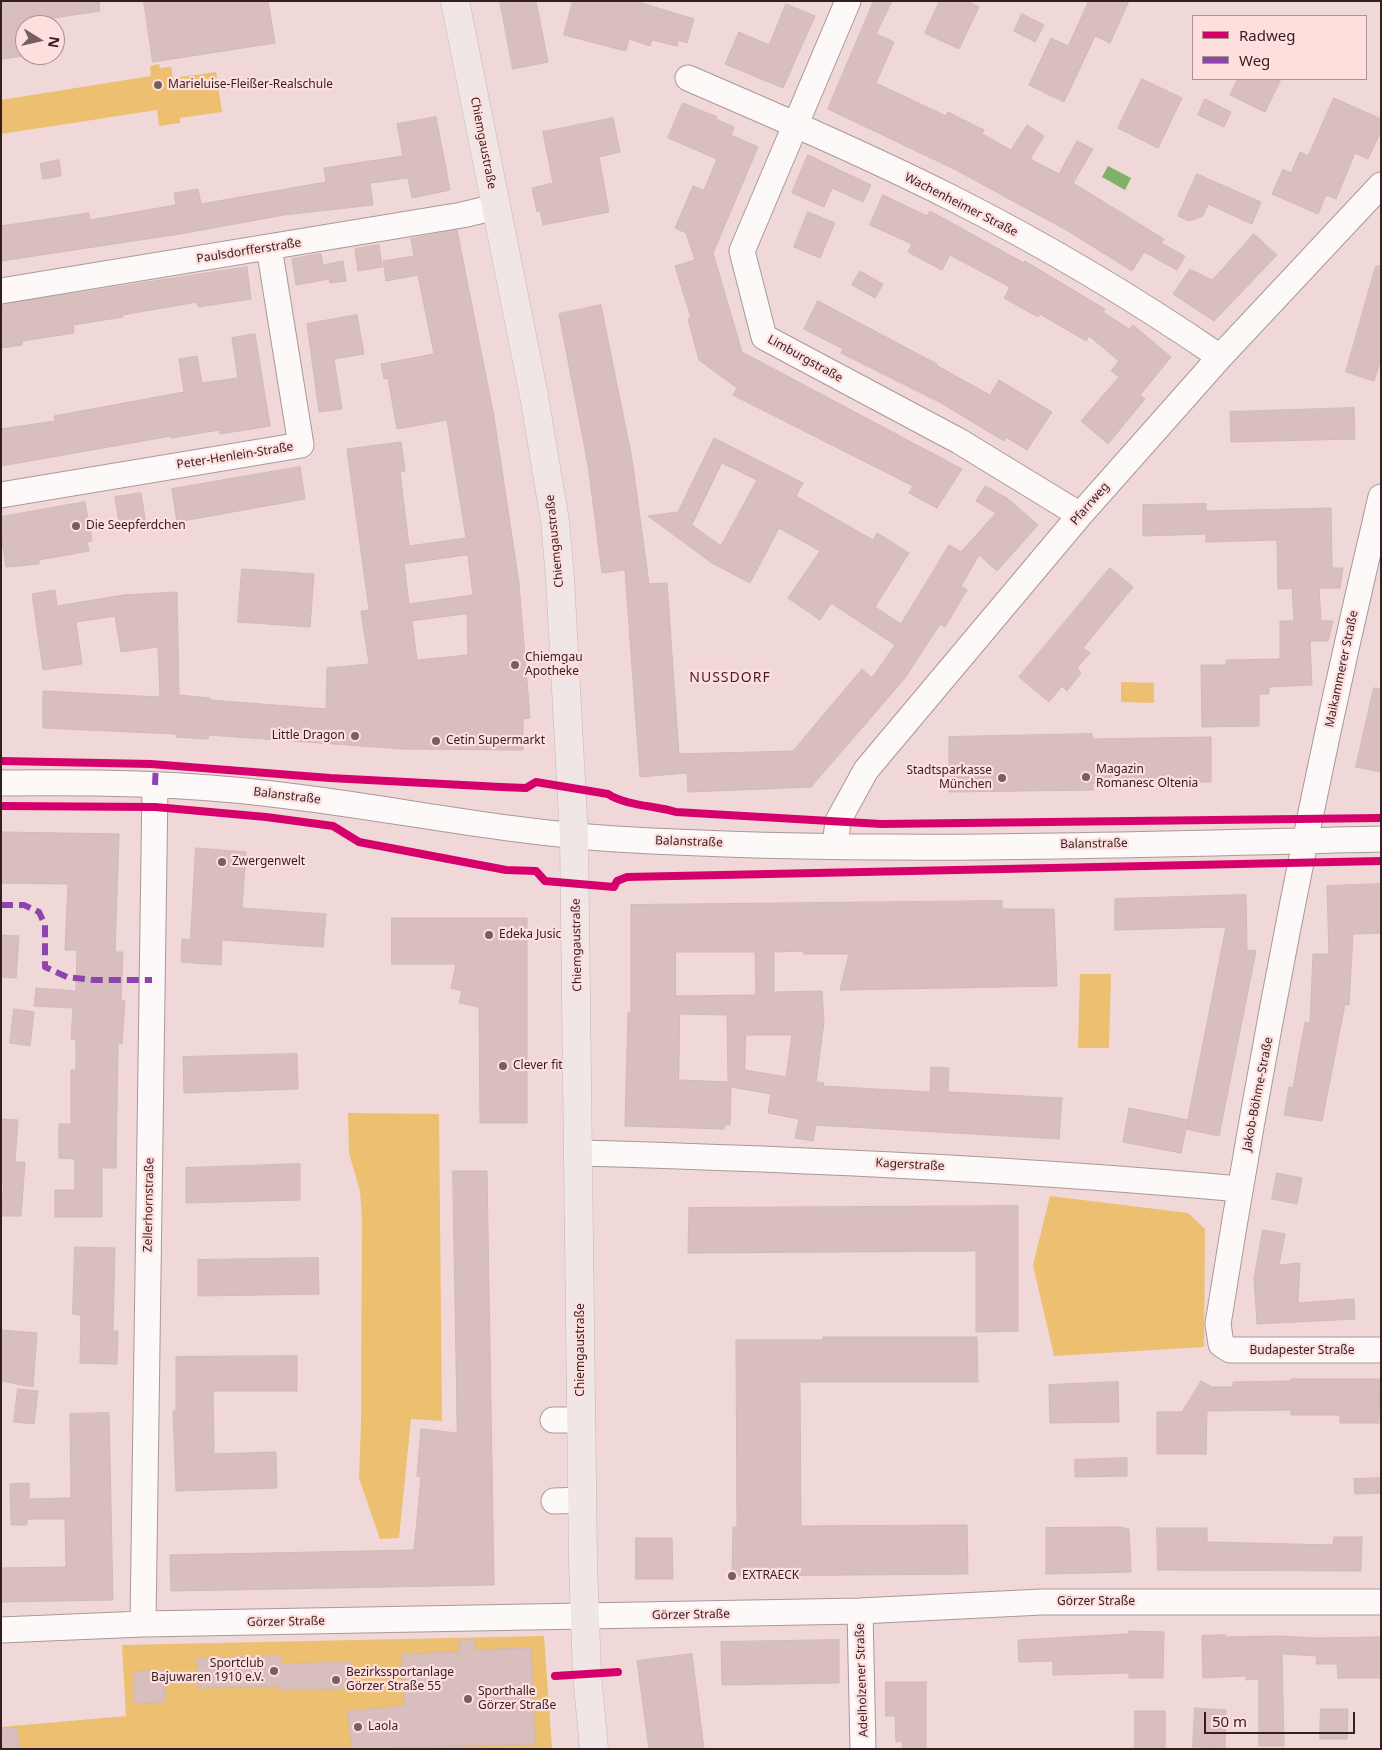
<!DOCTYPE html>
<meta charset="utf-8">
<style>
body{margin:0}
#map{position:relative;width:1382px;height:1750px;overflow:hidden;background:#efd8d7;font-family:"Noto Sans",sans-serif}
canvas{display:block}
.frame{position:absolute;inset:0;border:2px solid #331f1f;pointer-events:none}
.legend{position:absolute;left:1192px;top:15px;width:175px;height:65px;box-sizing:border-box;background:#ffdede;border:1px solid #ad9292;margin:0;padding:6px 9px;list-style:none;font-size:15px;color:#331f1f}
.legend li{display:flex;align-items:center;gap:10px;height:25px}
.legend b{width:25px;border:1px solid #ad9292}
.north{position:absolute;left:15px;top:15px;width:50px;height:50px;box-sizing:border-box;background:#ffdede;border:1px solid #ad9292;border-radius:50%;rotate:99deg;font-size:14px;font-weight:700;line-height:20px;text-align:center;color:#331f1f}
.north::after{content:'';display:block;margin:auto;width:18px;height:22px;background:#75605f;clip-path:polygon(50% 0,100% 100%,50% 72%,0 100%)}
.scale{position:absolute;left:1204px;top:1712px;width:151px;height:22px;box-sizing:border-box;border:2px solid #331f1f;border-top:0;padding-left:6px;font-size:15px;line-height:18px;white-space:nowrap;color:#331f1f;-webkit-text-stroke:4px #ffdede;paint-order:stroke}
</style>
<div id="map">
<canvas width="1382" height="1750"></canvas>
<div class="frame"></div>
<ul class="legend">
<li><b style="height:6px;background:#d6006c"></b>Radweg</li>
<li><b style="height:6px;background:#8e44ad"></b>Weg</li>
</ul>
<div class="north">N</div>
<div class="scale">50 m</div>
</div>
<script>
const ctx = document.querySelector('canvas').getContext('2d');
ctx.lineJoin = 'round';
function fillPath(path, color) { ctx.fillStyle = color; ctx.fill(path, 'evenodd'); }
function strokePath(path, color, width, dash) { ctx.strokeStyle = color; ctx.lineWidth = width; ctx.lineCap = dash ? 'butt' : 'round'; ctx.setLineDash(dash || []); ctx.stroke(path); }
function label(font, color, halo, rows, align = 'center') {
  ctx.font = font + ' "Noto Sans",sans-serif'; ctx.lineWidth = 4.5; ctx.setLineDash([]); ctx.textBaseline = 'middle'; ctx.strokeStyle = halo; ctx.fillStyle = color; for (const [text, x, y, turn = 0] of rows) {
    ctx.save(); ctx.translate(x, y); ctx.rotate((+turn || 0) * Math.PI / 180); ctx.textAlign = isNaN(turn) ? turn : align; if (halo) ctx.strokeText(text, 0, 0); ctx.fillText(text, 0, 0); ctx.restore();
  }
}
fillPath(new Path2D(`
 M159 64 160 68 171 67 173 78 216 72 222 112 180 118V123L159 126 157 110 1 134V100L151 76 150 66Z
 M1121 682 1154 683V703L1121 702Z
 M1080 974H1111L1109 1048H1078Z
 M348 1113 439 1114 442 1421 411 1419 399 1538 380 1539 359 1478 361 1423 362 1218 360 1191 349 1153Z
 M1050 1196 1188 1213 1205 1229 1204 1347 1054 1356 1033 1265Z
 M544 1636 552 1749H1V1727L126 1716 122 1645Z`), '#edbf71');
fillPath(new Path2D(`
 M1108 166 1131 178 1125 190 1102 177Z`), '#80b168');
const building = new Path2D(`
 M1 1H99L100 11 27 22 28 25H25V55H30L1 59Z
 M144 1H268L275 43 153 62Z
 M500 1H536L548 62 513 69Z
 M573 1H635L694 19 687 43 678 40 677 46 652 40 650 46 629 39 626 51 564 35Z
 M874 1H892L876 34 894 42 876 83 946 116 948 112 984 130 982 134 1011 150 1027 125 1044 136 1030 159 1059 174 1077 141 1093 149 1073 183 1164 239 1161 243 1185 256 1177 270 1144 252 1132 271 1068 231 954 169 828 109Z
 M940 1H967L979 7 959 49 925 33Z
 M1089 1H1129L1110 43 1095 36 1064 102 1029 85 1051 38 1068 46Z
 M786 4 815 16 783 88 725 64 739 32 769 45Z
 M1022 14 1044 25 1035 42 1014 31Z
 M1142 79 1182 98 1158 148 1118 128Z
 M1238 79H1281L1265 112 1230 95Z
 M1334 98 1381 119V131L1368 159 1355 153 1336 199 1326 195 1318 214 1272 194 1283 169 1291 173 1300 152 1308 156Z
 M1205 99 1231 112 1224 127 1198 115Z
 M683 103 717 117 716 119 734 127 731 135 758 147 713 253 742 352 962 469 937 508 909 493 913 486 733 395 737 388 699 360 688 319 691 318 675 266 695 260 686 233 675 228 693 186 704 190 717 159 668 138Z
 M436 117 450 190 412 198 408 178 370 183 373 205 284 215 180 234 1 261V226L89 213 90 220 176 205 174 193 198 189 201 204 326 182 324 168 403 156 397 124Z
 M613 118 620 152 599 157 609 212 543 225 540 211 537 212 532 188 553 183 543 132Z
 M808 155 871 185 863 202 832 188 824 207 792 193Z
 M59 160 61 176 43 179 40 164Z
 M1197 174 1261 202 1252 224 1208 204 1203 216 1189 221 1178 216Z
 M883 195 927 216 930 211 1024 263 1025 261 1105 309 1103 312 1129 329 1133 325 1171 357 1140 395 1145 399 1108 444 1081 421 1119 377 1111 371 1119 361 1089 336 1086 341 1040 314 1038 317 1004 298 1010 287 950 255 942 270 908 252 912 244 870 225Z
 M808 212 835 223 820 258 794 247Z
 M457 230 494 417 519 583 530 718 523 719V750L403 749 209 735 208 739 176 737V734L43 728V691L160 697 158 647 121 652 115 616 76 622 82 664 43 670 32 594 55 590 57 606 124 595 177 592 179 695 210 698V700L326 709 327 668 369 664 361 611 369 610 347 449 401 442 405 471 400 472 409 546 466 538 447 420 397 429 388 378 384 379 381 364 434 354 418 275 386 281 383 261 414 256 411 239ZM468 555 473 595 409 604 404 564ZM467 614 468 655 417 660 412 621Z
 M1254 234 1277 255 1214 321 1173 294 1190 269 1212 280Z
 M379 245 382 267 358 271 355 249Z
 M321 254 323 265 343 261 346 281 330 283 329 279 296 285 292 259Z
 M1376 266H1381V359L1374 381 1346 372Z
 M247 267 251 299 198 307 197 302 122 315 123 317 73 325 74 333 22 341V345L1 348V305Z
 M860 271 883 284 875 298 852 285Z
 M818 301 937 364 936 365 990 395 999 380 1052 412 1027 450 1006 437 1004 441 941 403 841 353 843 349 804 329Z
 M601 305 632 459 649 584 667 583 679 754 793 751 862 669 872 678 895 645 831 603 820 620 788 598 820 551 779 528 750 583 712 563 648 516 678 512 714 438 803 483 796 496 873 540 877 533 909 553 875 607 901 624 949 545 961 552 996 513 976 501 985 486 1007 498 1038 525 997 571 979 555 961 586 967 590 945 627 940 624 905 678 811 787 688 792 687 773 640 777 625 570 602 573 588 465 559 314ZM722 463 757 480 721 546 692 525Z
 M357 315 364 354 334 359 342 409 319 412 307 324Z
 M255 334 270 426 220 434 219 430 171 438V436L1 466V429L55 421 54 416 184 392 179 359 197 356 202 383 238 378 232 338Z
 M1354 408 1355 439 1231 442 1230 412Z
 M300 467 305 499 177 522 172 489Z
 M141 493 146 524 120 528 115 497Z
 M85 502 92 541 87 542 89 551 39 560V564L6 567 1 536V517Z
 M1206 504V511L1331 508 1332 568H1343L1340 588H1319L1321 621H1333L1328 641H1310L1312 685 1269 687V694H1259V726L1202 727 1201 665H1226V660L1280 659V621H1294L1292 588 1278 589 1277 540 1206 542V534L1143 536V505Z
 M1110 568 1133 587 1083 648 1090 653 1077 668 1081 673 1067 691 1062 686 1049 702 1019 677Z
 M242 569 314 574 310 627 238 622Z
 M1374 688 1381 689V772L1356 767Z
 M1092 734V739L1211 737V782L1093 783V790L949 792V737Z
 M1 832 119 834 115 952H123L121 1001H125L122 1044 118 1043 116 1168H102V1217H55V1190H75V1159L59 1158V1124H71V1070H76V1040L71 1039 73 1008 34 1006 36 988 76 991 77 950H65L68 884 1 883Z
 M196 848 246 852 242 908 326 914 323 947 222 940 221 965 181 962 182 939 190 940Z
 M1381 884V933L1353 934 1349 1005 1345 1004 1322 1121 1284 1115 1289 1087 1293 1088 1305 1022 1310 1023 1313 954H1329L1327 886Z
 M1246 895 1247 950 1256 951 1219 1136 1186 1129 1181 1153 1123 1142 1129 1108 1188 1120 1187 1124 1226 927 1115 930V899Z
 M1002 901V909H1054L1057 986 840 990 849 954H804V951L774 952V992L822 991 824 1022 816 1082 824 1083 823 1086 930 1092 931 1067 949 1068 948 1092 1062 1098 1059 1139 816 1125 813 1141 795 1138 799 1119 768 1113 771 1094 731 1087 730 1125H724V1129L625 1126 628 1012H631V905ZM676 952H755L756 995 676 996ZM680 1014 727 1015 728 1082 679 1080ZM746 1035H792L786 1077 745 1070Z
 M392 918H527V1123H480L479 1007 459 1003 462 991 451 988 456 964H392Z
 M1 935 19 936 16 978 1 977Z
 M14 1009 34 1012 30 1046 10 1043Z
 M297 1054 298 1089 184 1093 183 1057Z
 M1 1119 18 1120 15 1162H25L21 1216H1L4 1182H1Z
 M300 1164V1200L186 1203V1168Z
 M453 1171H487L494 1585 171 1591 170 1555 414 1550 421 1477 417 1476 421 1429 457 1433Z
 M1277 1173 1302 1178 1297 1204 1272 1199Z
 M1018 1206V1331L976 1332V1251L688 1253 689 1208Z
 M1263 1230 1285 1234 1279 1265 1300 1263 1298 1303 1354 1299 1355 1319 1257 1324 1254 1279Z
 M75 1247 115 1248 113 1331H118L117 1364 80 1363 81 1315 73 1314Z
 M318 1258 319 1294 198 1296V1260Z
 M1 1330 37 1333 33 1387 1 1381Z
 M823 1337H977L978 1382H800L801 1526 967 1525 968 1574 732 1576 733 1527H737L736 1340H823Z
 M297 1356V1391H213L214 1454 276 1452 277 1488 176 1491 173 1411 176 1410V1357Z
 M1291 1379H1380L1379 1423H1340V1415H1291V1410L1207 1411 1206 1454H1157V1412H1182L1201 1381 1212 1387H1233V1382L1291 1381Z
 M1118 1382 1119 1422 1050 1423 1049 1385Z
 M18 1389 38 1391 34 1424 14 1422Z
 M109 1413 113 1600 1 1602V1568L66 1567 65 1519H27V1525H11L10 1484 29 1483V1499L71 1498 70 1414Z
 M1127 1458V1476L1075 1477V1460Z
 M1381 1478V1493L1355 1494 1354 1479Z
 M1120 1527 1129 1529 1131 1572 1046 1574V1528Z
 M1157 1528H1207V1542L1333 1545 1334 1537H1362L1361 1571 1158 1570Z
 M636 1538H672L673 1579H636Z
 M1129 1631 1164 1632 1163 1678H1129V1673L1053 1675V1661L1019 1662 1018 1640 1129 1634Z
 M1225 1635V1637L1281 1636 1317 1638 1381 1637V1678H1338L1337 1664H1316L1317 1656 1282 1654 1284 1746H1259V1679L1246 1680V1676L1203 1678 1202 1636Z
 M468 1640H475L476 1650 531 1648 535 1744 352 1749 348 1711 404 1706 402 1654 460 1652 459 1641Z
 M839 1640V1683L722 1685 721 1642Z
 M692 1654 704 1749H649L637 1661Z
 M281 1656V1664L351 1662V1688L281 1690 280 1686 198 1688 197 1659Z
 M164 1670 165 1702 135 1704 134 1672Z
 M886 1682H926V1749H903L902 1741 896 1742 895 1716H886Z
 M1195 1708 1226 1710 1225 1748 1193 1747Z
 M1321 1709H1348L1347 1739H1320Z
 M1135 1711H1165V1749H1135Z
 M17 1728 19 1749H1V1729Z`);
fillPath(building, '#d9bebe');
strokePath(building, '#cebab9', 1);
const minor = new Path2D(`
 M848 1 742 251 764 337 959 441 1080 515
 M688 78C776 116 864 154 950 197 1043 244 1134 298 1220 357
 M1 291 462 215 496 207
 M1 495 301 445 269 247
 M1381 497C1316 770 1262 1047 1218 1324L1221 1344 1230 1350H1381
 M1 783C91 782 183 783 272 794 387 807 501 832 616 839 871 854 1126 845 1381 839
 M835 846 838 821 866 770 1080 515 1220 357 1381 185
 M579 1153C800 1159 1020 1169 1240 1189
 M553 1420H581
 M554 1501 582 1500
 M860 1611 863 1749
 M143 1624 155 785
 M1 1630 143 1624 860 1611 1042 1602H1381`);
const major = new Path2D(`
 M455 1 534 396 555 521 560 578 574 836 583 1563 587 1674 594 1749`);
strokePath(minor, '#ab9898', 27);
strokePath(major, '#c5b7b7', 29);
strokePath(minor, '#fdf9f9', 25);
strokePath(major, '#f1e6e6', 28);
strokePath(new Path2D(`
 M155 785 156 764
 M1 905H24L39 912 45 925V967L67 977 93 980H152`), '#8e44ad', 6, [12, 6]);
strokePath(new Path2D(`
 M1 761 151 764 330 778 501 787 526 788 536 782 608 794C624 805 656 806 676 812L881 824 1381 818
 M1 806 155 807 266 817 333 826 359 842 506 870 536 871 545 881 614 887 617 881 627 877 1381 861
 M555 1676 618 1672`), '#d6006c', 8);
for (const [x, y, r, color] of [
 [158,85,5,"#75605f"],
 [76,526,5,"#75605f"],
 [515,665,5,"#75605f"],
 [355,736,5,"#75605f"],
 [436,741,5,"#75605f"],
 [1086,777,5,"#75605f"],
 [1002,778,5,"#75605f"],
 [222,862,5,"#75605f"],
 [489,935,5,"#75605f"],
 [503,1066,5,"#75605f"],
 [732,1576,5,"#75605f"],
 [274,1671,5,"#75605f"],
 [336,1680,5,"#75605f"],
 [468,1699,5,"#75605f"],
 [358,1727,5,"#75605f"]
]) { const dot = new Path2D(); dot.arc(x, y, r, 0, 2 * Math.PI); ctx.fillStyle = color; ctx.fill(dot); strokePath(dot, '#ffdede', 2); }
label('12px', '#331f1f', '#ffdede', [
 ["Marieluise-Fleißer-Realschule",168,85],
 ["Die Seepferdchen",86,526],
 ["Chiemgau",525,658],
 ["Apotheke",525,672],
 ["Little Dragon",345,736,"right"],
 ["Cetin Supermarkt",446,741],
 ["Magazin",1096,770],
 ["Romanesc Oltenia",1096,784],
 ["Stadtsparkasse",992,771,"right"],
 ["München",992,785,"right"],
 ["Zwergenwelt",232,862],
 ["Edeka Jusic",499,935],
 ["Clever fit",513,1066],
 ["EXTRAECK",742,1576],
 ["Sportclub",264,1664,"right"],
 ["Bajuwaren 1910 e.V.",264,1678,"right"],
 ["Bezirkssportanlage",346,1673],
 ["Görzer Straße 55",346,1687],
 ["Sporthalle",478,1692],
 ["Görzer Straße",478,1706],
 ["Laola",368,1727]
], 'left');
label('12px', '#331f1f', '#ffdede', [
 ["Chiemgaustraße",483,143,79],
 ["Wachenheimer Straße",961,205,27],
 ["Paulsdorfferstraße",249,251,-9],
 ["Limburgstraße",805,359,29],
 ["Peter-Henlein-Straße",235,456,-9],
 ["Pfarrweg",1090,504,-49],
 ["Chiemgaustraße",555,541,-96],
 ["Maikammerer Straße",1342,669,-78],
 ["Balanstraße",287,796,7],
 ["Balanstraße",689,842,2],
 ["Balanstraße",1094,844,-1],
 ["Chiemgaustraße",577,945,-91],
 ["Jakob-Böhme-Straße",1258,1094,-79],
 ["Kagerstraße",910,1165,3],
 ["Zellerhornstraße",149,1205,-89],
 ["Chiemgaustraße",581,1350,-90],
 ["Budapester Straße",1302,1351],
 ["Görzer Straße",1096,1602],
 ["Görzer Straße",691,1615,-1],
 ["Görzer Straße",286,1622,-1],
 ["Adelholzener Straße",862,1680,-92]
]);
ctx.letterSpacing = '1px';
label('14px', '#451d1f', '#ffdede', [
 ["NUSSDORF",730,678]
]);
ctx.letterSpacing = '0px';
</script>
